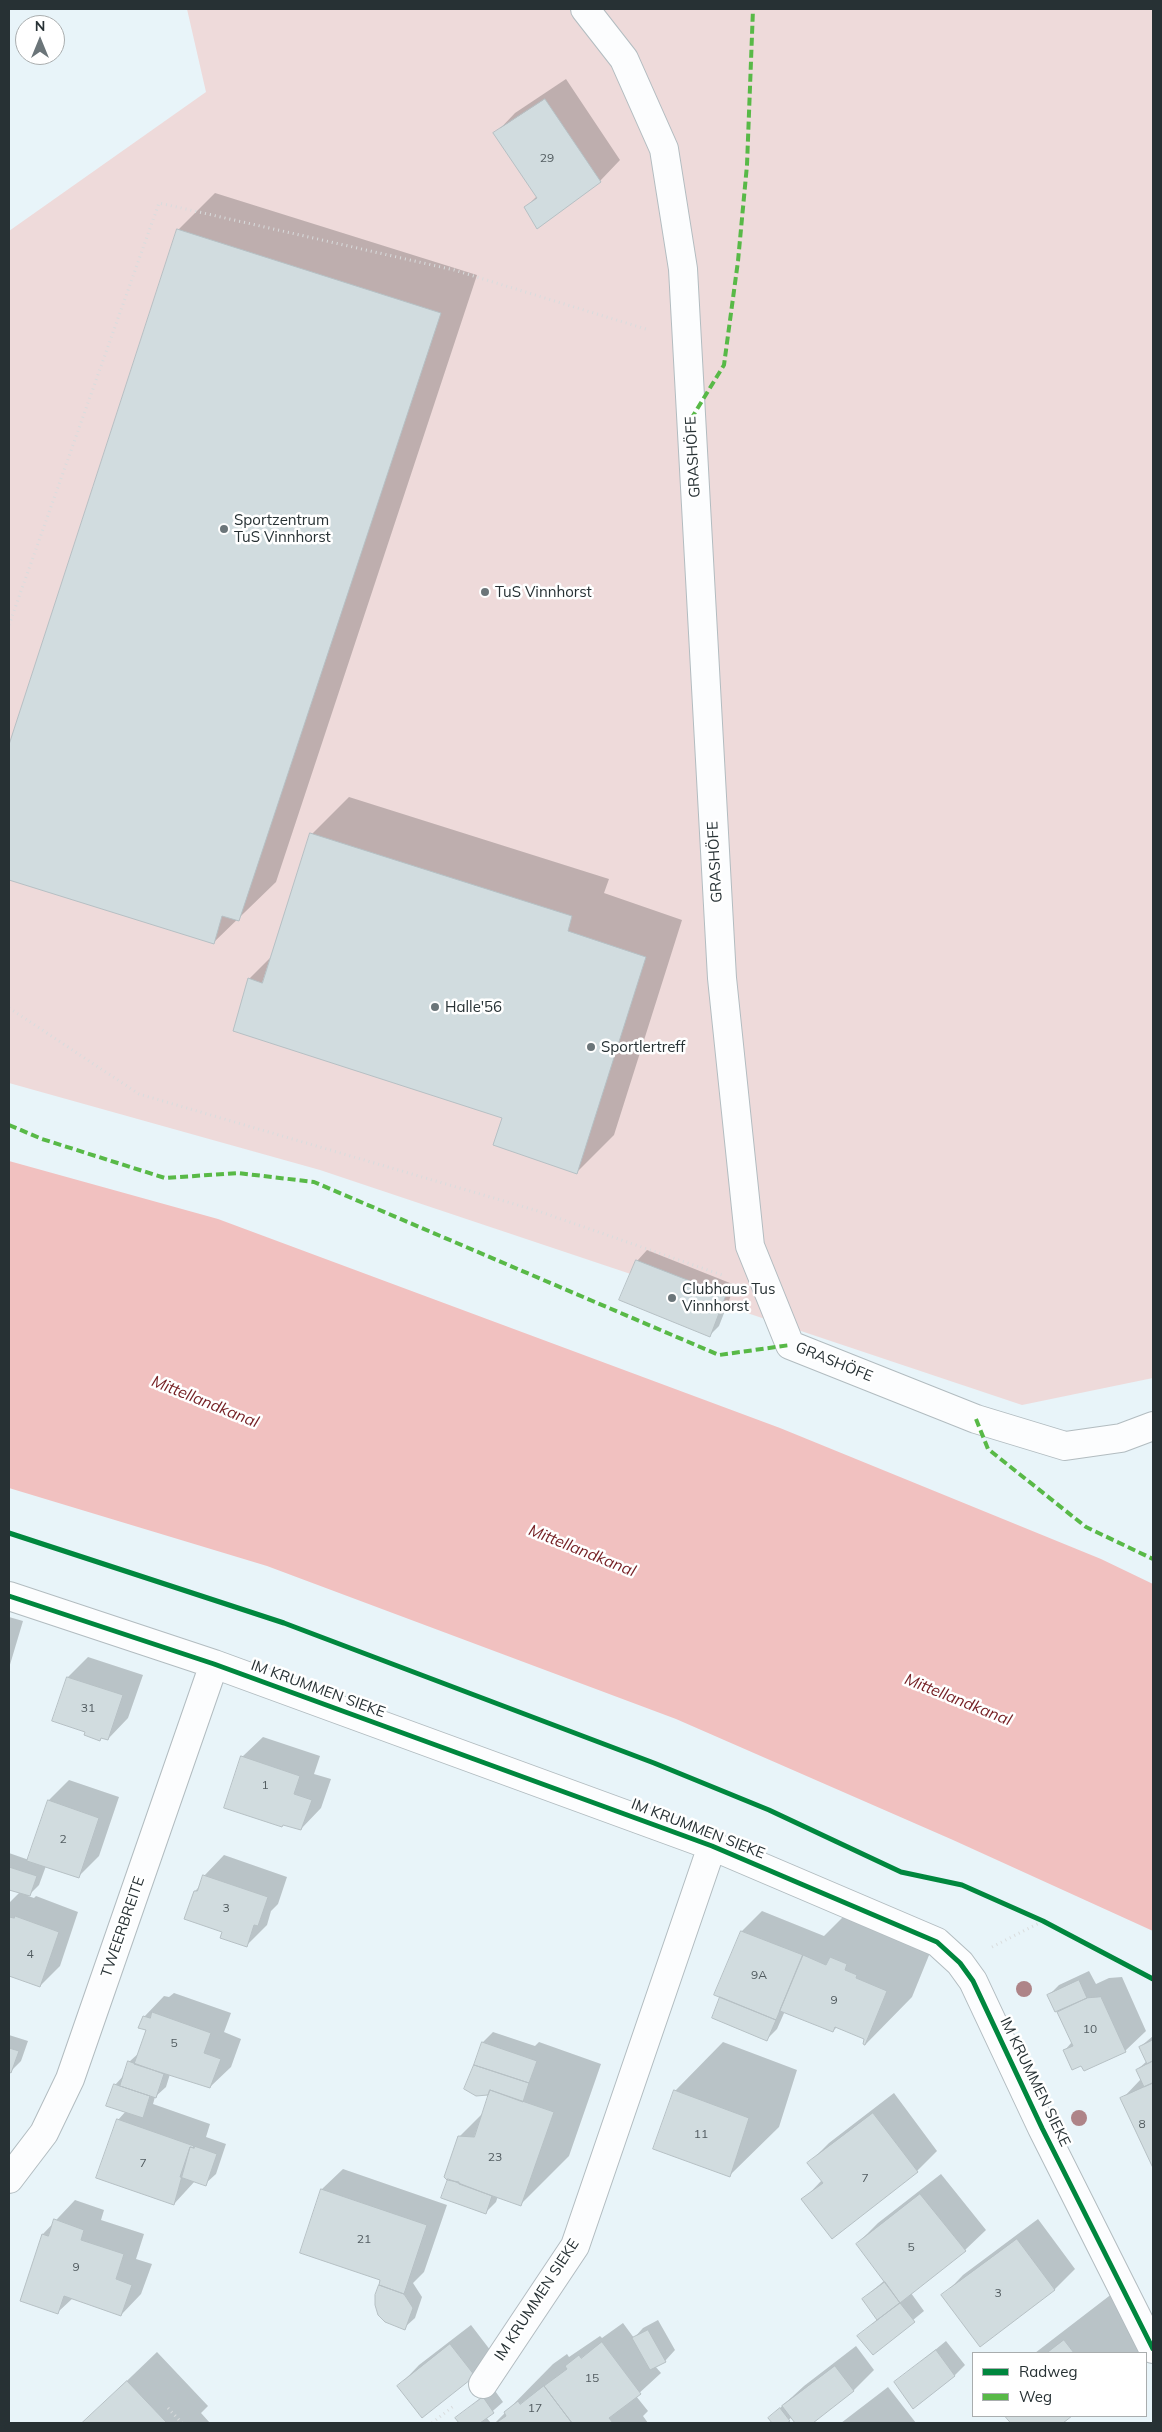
<!DOCTYPE html>
<meta charset="utf-8">
<style>
body{margin:0}
#map{position:relative;width:1162px;height:2432px;overflow:hidden;background:#e8f4f9;font-family:Mulish,sans-serif}
canvas{display:block}
.frame{position:absolute;inset:0;border:10px solid #273134;pointer-events:none}
.legend{position:absolute;left:972px;top:2352px;width:175px;height:65px;box-sizing:border-box;background:#fff;border:1px solid #a9adae;margin:0;padding:6px 9px;list-style:none;font-size:15px;color:#273134}
.legend li{display:flex;align-items:center;gap:10px;height:25px}
.legend b{width:25px;border:1px solid #a9adae}
.north{position:absolute;left:15px;top:15px;width:50px;height:50px;box-sizing:border-box;background:#fff;border:1px solid #a9adae;border-radius:50%;rotate:0deg;font-size:14px;font-weight:700;line-height:20px;text-align:center;color:#273134}
.north::after{content:'';display:block;margin:auto;width:18px;height:22px;background:#6b7579;clip-path:polygon(50% 0,100% 100%,50% 72%,0 100%)}
</style>
<div id="map">
<canvas width="1162" height="2432"></canvas>
<div class="frame"></div>
<ul class="legend">
<li><b style="height:6px;background:#00873e"></b>Radweg</li>
<li><b style="height:6px;background:#58b947"></b>Weg</li>
</ul>
<div class="north">N</div>
</div>
<script>
const ctx = document.querySelector('canvas').getContext('2d');
ctx.lineJoin = 'round';
function fillPath(path, color) { ctx.fillStyle = color; ctx.fill(path, 'evenodd'); }
function strokePath(path, color, width, dash) { ctx.strokeStyle = color; ctx.lineWidth = width; ctx.lineCap = dash ? 'butt' : 'round'; ctx.setLineDash(dash || []); ctx.stroke(path); }
function label(font, color, halo, rows, align = 'center') {
  ctx.font = font + ' Mulish,sans-serif'; ctx.lineWidth = 5; ctx.setLineDash([]); ctx.textBaseline = 'middle'; ctx.strokeStyle = halo; ctx.fillStyle = color; for (const [text, x, y, turn = 0] of rows) {
    ctx.save(); ctx.translate(x, y); ctx.rotate((+turn || 0) * Math.PI / 180); ctx.textAlign = isNaN(turn) ? turn : align; if (halo) ctx.strokeText(text, 0, 0); ctx.fillText(text, 0, 0); ctx.restore();
  }
}
fillPath(new Path2D(`
 M187 9H1153V1378L1022 1405 320 1170 9 1083V231L206 92Z`), '#eedada');
fillPath(new Path2D(`
 M9 1161 218 1219 780 1428 1101 1559 1153 1584V1931L953 1840 676 1719 267 1566 9 1488Z`), '#f1c1c0');
fillPath(new Path2D(`
 M566 79 620 160 600 181 526 207 537 196 495 134 515 113Z
 M215 193 477 275 276 882 213 943 9 878V749L178 230Z
 M349 797 609 879 604 893 682 920 614 1135 577 1172 503 1118 249 979 272 956 312 834Z
 M647 1250 735 1285 719 1326 709 1336 637 1261Z
 M9 1617 23 1621 9 1668Z
 M88 1657 143 1675 128 1718 108 1739 103 1737 100 1739 86 1731 68 1677Z
 M263 1737 320 1756 314 1774 331 1779 321 1808 301 1829 284 1824 242 1757Z
 M69 1780 119 1797 99 1856 78 1877 46 1866 39 1885 28 1896 34 1898 36 1896 78 1912 60 1966 40 1986 9 1975V1903L20 1892 9 1888V1853L29 1860 49 1800Z
 M224 1855 287 1877 278 1904 271 1911 267 1925 246 1946 224 1931 195 1891 200 1886 204 1876Z
 M852 1908 934 1943 912 1997 864 2046 866 2039 837 2027 833 2031 785 2011 777 2029 767 2039 722 1997 716 1995 742 1931 762 1911 824 1936Z
 M1089 1971 1096 1984 1109 1978 1122 1977 1146 2031 1125 2051 1082 2064 1065 2050 1072 2042 1058 2012 1062 2008 1049 1995 1059 1985Z
 M174 1993 231 2013 224 2032 241 2039 231 2067 210 2087 170 2074 166 2087 155 2097 153 2104 210 2124 206 2137 226 2144 216 2174 205 2184 195 2181 174 2204 118 2120 126 2111 115 2085 125 2074 129 2062 140 2052 147 2029 144 2017 164 1996 169 1997Z
 M493 2032 535 2046 539 2042 601 2064 569 2156 521 2204 498 2196 496 2202 486 2212 449 2181 459 2137 483 2113 491 2090 487 2094 465 2089 483 2042Z
 M9 2035 28 2041 21 2061 11 2071H9Z
 M1153 2036V2165L1122 2099 1141 2079 1137 2070 1147 2061 1140 2047Z
 M723 2042 797 2070 779 2127 730 2175 675 2091Z
 M894 2093 937 2151 917 2171 803 2200 822 2180 809 2163 829 2143Z
 M343 2169 447 2205 424 2272 413 2283 422 2297 415 2318 404 2328 382 2280 301 2252 322 2189Z
 M941 2174 986 2230 965 2250 911 2293 924 2311 873 2353 859 2336 878 2319 863 2299 885 2280 857 2244 878 2223Z
 M75 2200 104 2210 101 2220 144 2234 136 2259 152 2264 141 2294 121 2315 73 2298 58 2312 21 2300 43 2234Z
 M1038 2219 1075 2269 1054 2290 943 2296 963 2275Z
 M1113 2293 1151 2341 1139 2353H1035Z
 M658 2320 675 2350 665 2361 655 2366 661 2373 636 2396 648 2411 643 2416 648 2423H495L553 2364 567 2354 569 2357 600 2336 602 2338 623 2323 634 2338 643 2328Z
 M471 2325 494 2355 474 2376 399 2386 419 2365Z
 M946 2341 965 2365 954 2376 896 2382Z
 M856 2346 874 2370 854 2390 811 2423H796L792 2417 785 2423H774L770 2418 780 2408 804 2386Z
 M157 2352 208 2406 201 2413 210 2423H83Z
 M888 2387 916 2423H841Z
 M493 2388 503 2402 486 2417 491 2423H461L457 2418Z
 M1007 2416H1070L1060 2423H1013Z`), '#0003');
const building = new Path2D(`
 M545 99 601 182 537 229 524 207 537 198 493 133Z
 M177 229 441 313 239 921 222 916 214 944 9 880V745Z
 M310 833 572 916 568 931 646 957 577 1174 493 1145 502 1118 233 1031 248 978 262 983Z
 M636 1260 726 1295 710 1337 619 1300Z
 M67 1677 123 1695 108 1740 101 1738 100 1741 84 1735 85 1732 52 1721Z
 M241 1756 300 1776 294 1794 312 1800 301 1830 283 1825 282 1827 224 1808Z
 M48 1800 99 1818 79 1878 27 1861Z
 M9 1867 37 1876 30 1896 9 1890Z
 M203 1875 268 1897 258 1926 254 1925 247 1947 220 1938 222 1932 184 1919 194 1891H197Z
 M15 1916 59 1932 40 1987 9 1976V1917L14 1918Z
 M741 1931 803 1955 776 2020 714 1995Z
 M803 1955 826 1965 830 1957 847 1964 845 1970 857 1975 856 1978 887 1991 865 2045 863 2044 864 2039 835 2027 833 2032 780 2011Z
 M1079 1980 1087 1998 1055 2012 1047 1995Z
 M720 1997 776 2020 767 2041 712 2018Z
 M1101 1997 1126 2052 1084 2071 1081 2066 1072 2070 1063 2050 1073 2046 1057 2012 1087 1998Z
 M152 2012 211 2033 204 2053 221 2059 210 2088 134 2064 146 2030 138 2028 143 2016 150 2018Z
 M1153 2040V2061L1147 2064 1139 2047Z
 M482 2042 537 2061 529 2083 474 2065Z
 M9 2048 19 2051 11 2073 9 2072Z
 M128 2061 164 2074 156 2098 120 2086Z
 M1153 2061V2083L1144 2087 1136 2070Z
 M474 2065 529 2083 523 2102 490 2090 488 2095 476 2096 464 2089Z
 M1153 2083V2168L1120 2098Z
 M114 2084 150 2096 143 2118 106 2106Z
 M490 2090 554 2112 521 2206 459 2184V2182L447 2180 444 2177 458 2136 474 2137Z
 M674 2090 749 2118 730 2177 653 2149Z
 M873 2113 918 2172 832 2239 801 2199 823 2183 807 2163Z
 M117 2119 194 2146V2148L190 2147 174 2205 96 2178Z
 M194 2146 217 2154 206 2186 180 2177 190 2147 194 2148Z
 M448 2179 492 2196 486 2214 441 2198Z
 M321 2189 427 2225 404 2294 379 2285 380 2280 300 2253Z
 M920 2194 966 2251 900 2303 856 2244Z
 M54 2219 84 2230 81 2240 124 2254 116 2279 132 2285 121 2316 64 2296 58 2314 20 2301 42 2234 48 2236Z
 M1017 2239 1055 2290 980 2347 941 2295Z
 M885 2282 900 2303 877 2320 862 2299Z
 M379 2285 404 2294 413 2308 405 2330 385 2322 378 2315 375 2305V2295Z
 M900 2303 915 2322 873 2355 857 2336Z
 M648 2330 666 2362 650 2370 632 2338Z
 M1064 2340 1074 2353H1047Z
 M602 2342 641 2394 609 2418 613 2423H572L544 2386 567 2369 565 2366 579 2355 581 2358Z
 M450 2344 475 2376 422 2418 397 2386Z
 M936 2350 955 2376 913 2409 894 2382Z
 M835 2366 854 2391 813 2423H795L782 2406Z
 M127 2381 167 2423H82Z
 M544 2386 572 2423H496L506 2416 504 2412 518 2401 520 2404Z
 M483 2397 494 2413 480 2423H459L455 2418Z
 M780 2408 790 2421 787 2423H772L768 2418Z
 M1005 2416H1072L1063 2423H1011Z`);
fillPath(building, '#d1dcdf');
strokePath(building, '#b6c0c4', 1);
const minor = new Path2D(`
 M585 9 624 59 664 149 683 269 722 978 750 1246 790 1345 976 1419 1065 1446 1121 1438 1153 1426
 M9 1596 214 1664 712 1846 937 1942 960 1963 973 1981 1042 2128 1153 2349
 M9 2179 44 2133 70 2079 214 1664
 M483 2384 575 2246 712 1846`);
strokePath(minor, '#b2bcc0', 30);
strokePath(new Path2D(`
 M9 625 159 203 454 270 649 330
 M9 1008 139 1094 538 1211 722 1275
 M992 1947 1043 1921
 M168 2408 182 2423
 M432 2423 455 2405`), '#d9dcdd', 3, [1, 4]);
strokePath(minor, '#fcfdfe', 28);
strokePath(new Path2D(`
 M691 419 724 365 738 261 747 165 753 9
 M9 1125 42 1139 165 1178 238 1173 314 1182 719 1355 790 1345
 M976 1419 988 1449 1086 1527 1153 1559`), '#58b947', 4, [8, 4]);
strokePath(new Path2D(`
 M9 1533 284 1623 654 1763 769 1810 901 1872 962 1885 1043 1921 1153 1979
 M9 1596 214 1664 712 1846 937 1942 960 1963 973 1981 1042 2128 1153 2349`), '#00873e', 5);
ctx.fillStyle = '#ae8488';
for (const [x, y] of [
 [1024,1989],
 [1079,2118]
]) { ctx.beginPath(); ctx.arc(x, y, 8, 0, 2 * Math.PI); ctx.fill(); }
for (const [x, y, r, color] of [
 [224,529,5,"#6b7579"],
 [485,592,5,"#6b7579"],
 [435,1007,5,"#6b7579"],
 [591,1047,5,"#6b7579"],
 [672,1298,5,"#6b7579"]
]) { const dot = new Path2D(); dot.arc(x, y, r, 0, 2 * Math.PI); ctx.fillStyle = color; ctx.fill(dot); strokePath(dot, '#fff', 2); }
label('12px', '#525c60', null, [
 ["29",547,158],
 ["31",88,1708],
 ["1",265,1785],
 ["2",63,1839],
 ["3",226,1908],
 ["4",30,1954],
 ["9A",759,1975],
 ["9",834,2000],
 ["10",1090,2029],
 ["5",174,2043],
 ["8",1142,2124],
 ["11",701,2134],
 ["23",495,2157],
 ["7",143,2163],
 ["7",865,2178],
 ["21",364,2239],
 ["5",911,2247],
 ["9",76,2267],
 ["3",998,2293],
 ["15",592,2378],
 ["17",535,2408]
]);
label('15px', '#273134', '#fff', [
 ["GRASHÖFE",693,457,-93],
 ["GRASHÖFE",715,862,-93],
 ["GRASHÖFE",834,1362,22],
 ["IM KRUMMEN SIEKE",318,1689,20],
 ["IM KRUMMEN SIEKE",698,1829,21],
 ["TWEERBREITE",123,1927,-71],
 ["IM KRUMMEN SIEKE",1035,2082,64],
 ["IM KRUMMEN SIEKE",537,2300,-57]
]);
label('15px', '#273134', '#fff', [
 ["Sportzentrum",234,520],
 ["TuS Vinnhorst",234,537],
 ["TuS Vinnhorst",495,592],
 ["Halle'56",445,1007],
 ["Sportlertreff",601,1047],
 ["Clubhaus Tus",682,1289],
 ["Vinnhorst",682,1306]
], 'left');
label('italic 16px', '#741e22', '#fff', [
 ["Mittellandkanal",205,1402,22],
 ["Mittellandkanal",582,1551,22],
 ["Mittellandkanal",958,1700,22]
]);
</script>
